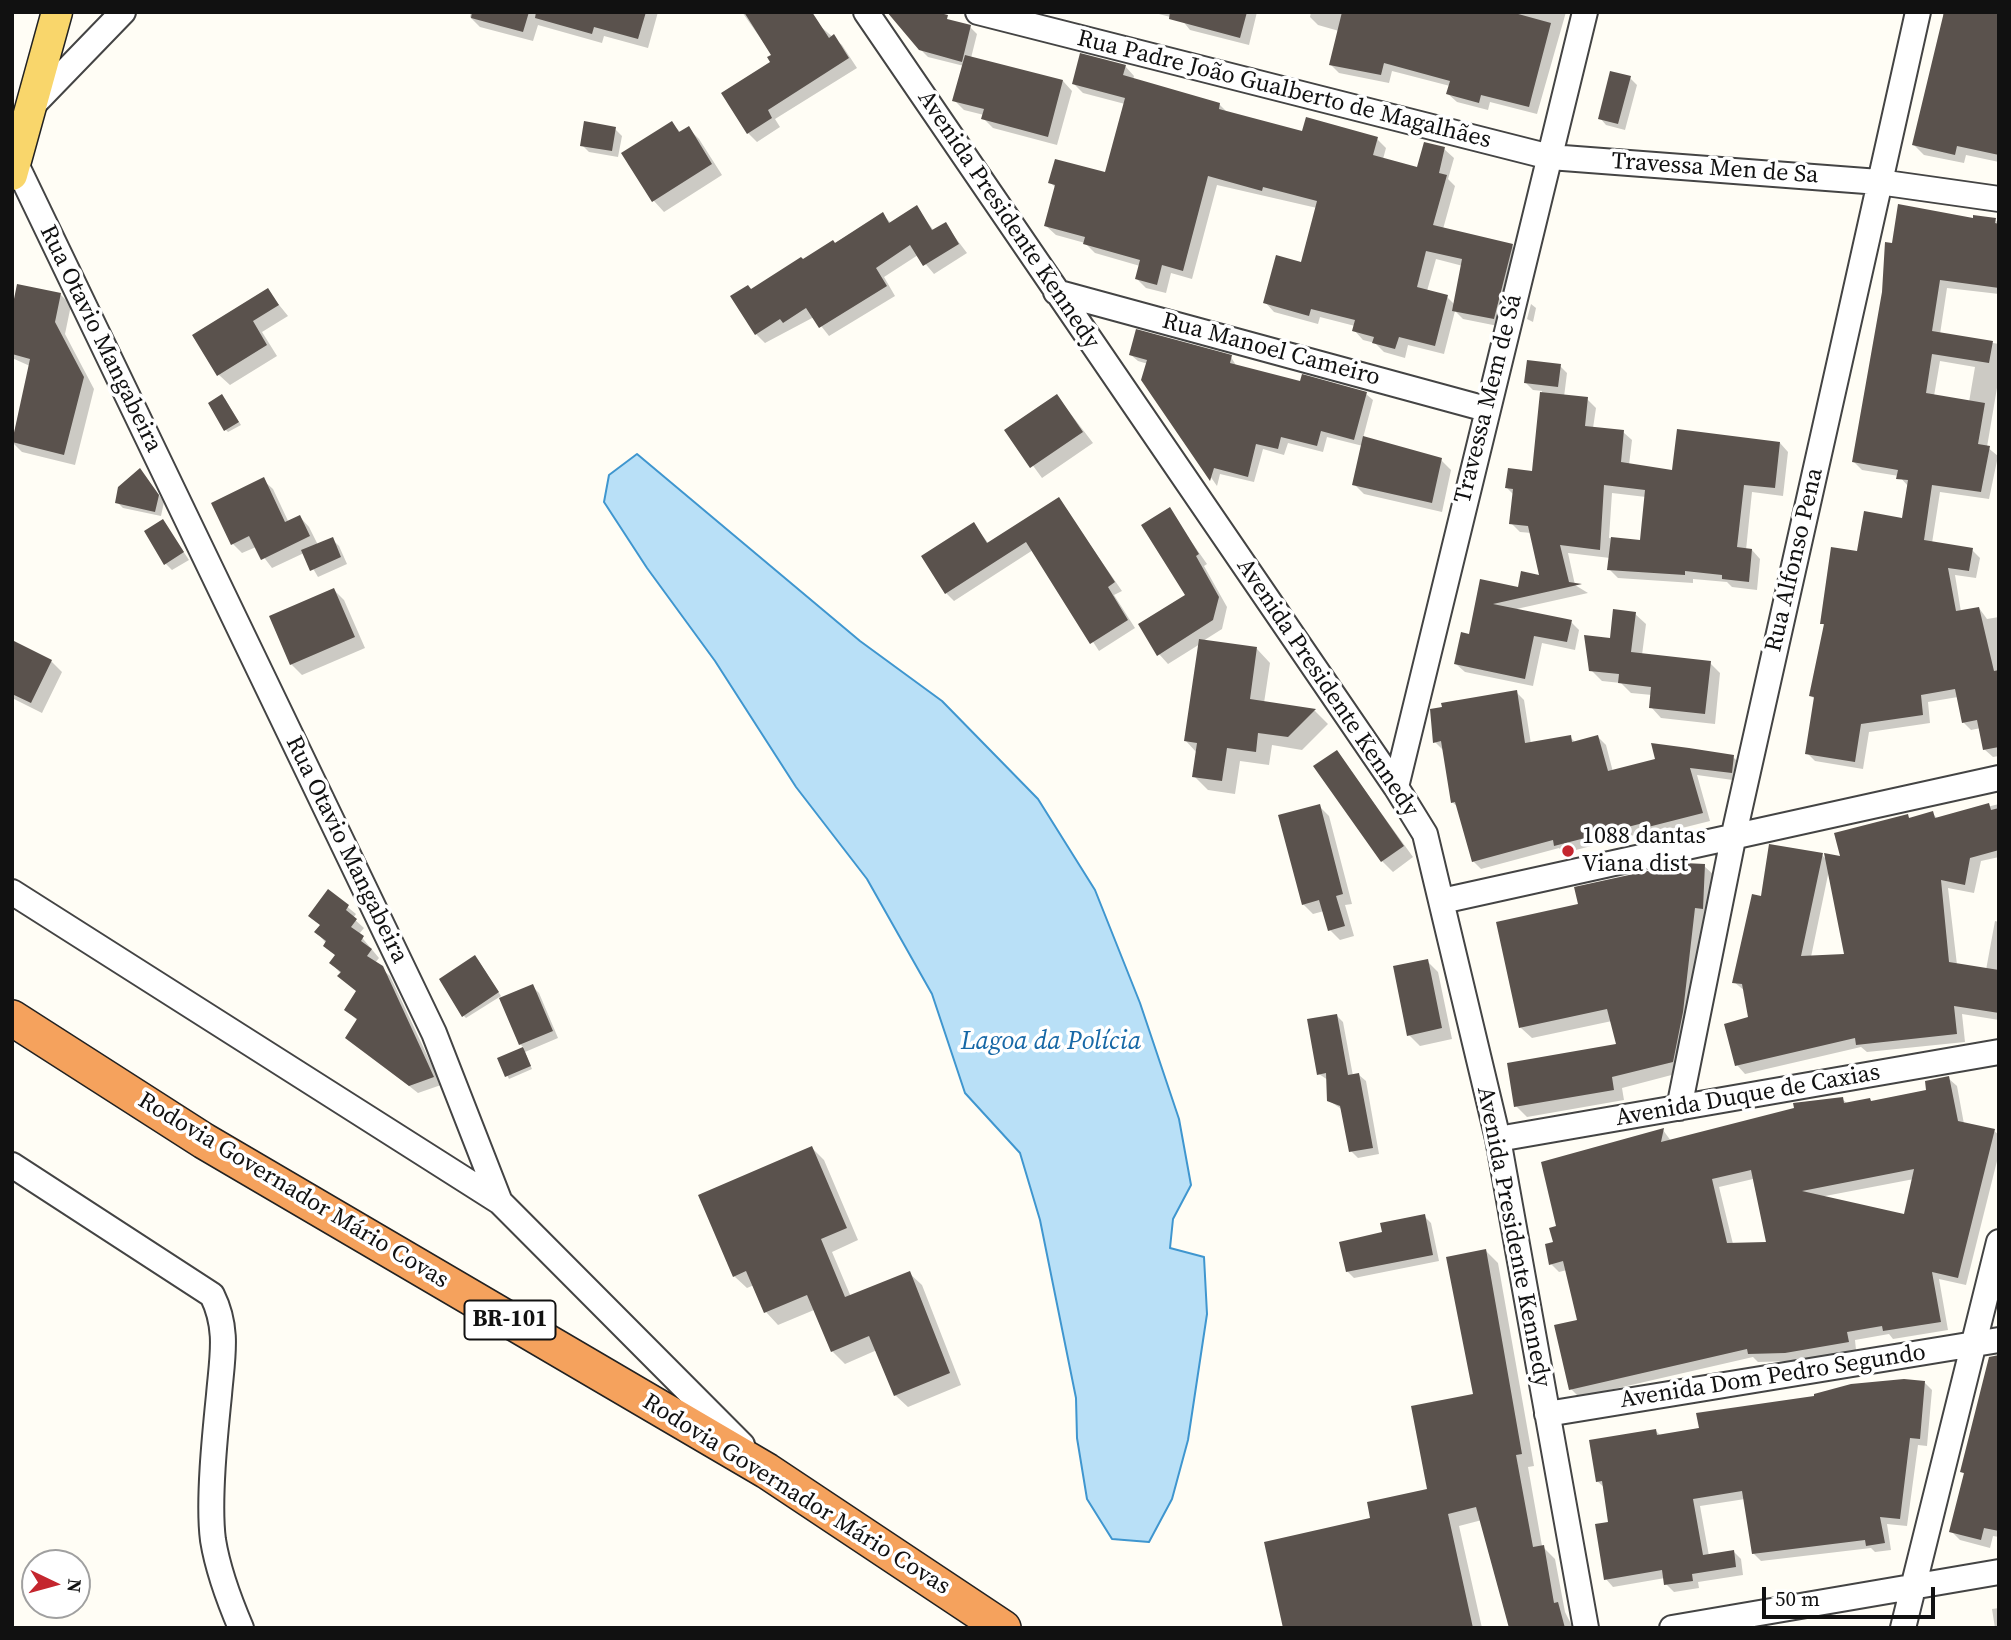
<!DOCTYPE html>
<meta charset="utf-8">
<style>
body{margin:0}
#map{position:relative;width:2011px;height:1640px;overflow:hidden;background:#fffdf5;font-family:"Source Serif 4",serif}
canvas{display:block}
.frame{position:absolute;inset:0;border:14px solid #111;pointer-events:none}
.north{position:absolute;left:21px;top:1549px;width:70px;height:70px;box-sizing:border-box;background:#fff;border:2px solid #a0a0a0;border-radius:50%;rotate:95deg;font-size:19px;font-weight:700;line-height:28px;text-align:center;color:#111}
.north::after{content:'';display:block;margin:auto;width:24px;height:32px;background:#c4262e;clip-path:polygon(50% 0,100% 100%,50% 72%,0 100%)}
.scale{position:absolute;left:1762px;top:1587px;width:173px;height:32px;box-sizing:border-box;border:4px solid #111;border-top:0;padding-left:9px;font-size:21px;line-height:24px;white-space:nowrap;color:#111;-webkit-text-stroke:5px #fff;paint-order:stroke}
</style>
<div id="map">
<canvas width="2011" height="1640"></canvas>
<div class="frame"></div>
<div class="north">N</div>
<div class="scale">50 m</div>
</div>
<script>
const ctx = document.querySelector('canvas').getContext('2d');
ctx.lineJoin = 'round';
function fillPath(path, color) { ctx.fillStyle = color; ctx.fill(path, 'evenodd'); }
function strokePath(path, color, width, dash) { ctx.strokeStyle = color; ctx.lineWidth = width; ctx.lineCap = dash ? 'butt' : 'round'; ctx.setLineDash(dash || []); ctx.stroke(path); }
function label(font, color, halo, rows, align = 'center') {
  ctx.font = font + ' "Source Serif 4",serif'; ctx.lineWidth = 7; ctx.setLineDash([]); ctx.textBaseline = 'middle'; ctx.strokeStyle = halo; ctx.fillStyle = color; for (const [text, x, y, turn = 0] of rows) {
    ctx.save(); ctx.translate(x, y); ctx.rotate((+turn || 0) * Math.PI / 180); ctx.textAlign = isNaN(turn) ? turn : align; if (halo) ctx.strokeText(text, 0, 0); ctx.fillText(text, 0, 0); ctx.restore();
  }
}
const water = new Path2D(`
 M637 454 860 641 942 701 1038 799 1095 890 1140 1003 1179 1119 1191 1185 1173 1219 1170 1248 1204 1257 1207 1314 1188 1440 1172 1499 1149 1542 1112 1539 1087 1499 1077 1438 1076 1398 1040 1220 1020 1153 965 1093 932 994 867 879 796 787 715 661 647 568 604 502 609 475Z`);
fillPath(water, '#b9e0f7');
strokePath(water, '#3f96cf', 2);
fillPath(new Path2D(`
 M471 12H658L648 48 604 36 602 43 538 25 533 41 480 27 470 17Z
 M742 12H785L820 26 842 45 857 68 775 119 780 127 757 142 748 133 773 56Z
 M1151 12H1257L1249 45 1190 30 1182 20Z
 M1311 12H1566L1537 114 1490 102 1488 110 1457 102 1448 94 1450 86 1392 71 1389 83 1339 73 1331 65 1339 31 1318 25 1310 17Z
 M1942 12H1999V162L1966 155 1964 163 1924 155 1914 145 1944 17Z
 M970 27 977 34 971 58 1063 81 1072 91 1057 145 993 128 983 118 984 115 964 110 954 100 964 66 928 57 920 49Z
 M1125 66 1134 76 1133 80 1219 104 1229 114 1303 134 1377 139 1386 148 1383 159 1419 169 1444 149 1454 158 1448 179 1455 186 1443 229 1512 246 1521 255 1503 327 1463 319 1455 311 1444 354 1408 345 1405 358 1384 352 1375 343 1363 340 1354 330 1355 326 1320 317 1318 324 1274 312 1265 302 1303 264 1317 208 1217 185 1192 279 1171 273 1166 293 1146 288 1137 279 1140 266 1095 253 1085 243 1056 235 1046 226 1056 188 1050 182 1106 175 1125 104 1083 93 1074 84ZM1436 259 1463 266 1455 305 1447 297 1427 291Z
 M1630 78 1637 85 1625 130 1606 125 1600 118Z
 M672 123 681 133 688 128 699 139 722 175 664 212 654 201 624 153Z
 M615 129 622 136 618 157 589 152 582 145Z
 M916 207 934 231 945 224 967 253 934 274 918 255 884 277 895 296 829 336 814 317 765 343 756 334 752 291 883 215 891 223Z
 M1974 220H1995L1999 223V294L1947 288 1940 334 1999 344V376L1987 447 1998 456 1989 499 1940 492 1932 543 1972 550 1980 558 1976 578 1955 575 1961 612 1979 608 1987 619 1999 617V756L1993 757 1984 749 1981 728 1971 730 1963 722 1958 697 1928 702 1930 723 1869 732 1863 769 1815 761 1807 753 1815 699 1811 696 1826 627 1822 623 1859 553 1903 520 1908 486 1899 476 1862 470 1854 462 1894 245ZM1940 361 1975 367 1969 402 1934 396Z
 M267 290 288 316 262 332 277 356 230 385 219 375Z
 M60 294 71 305 65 334 94 389 75 465 22 452 12 442 30 366 12 358V318Z
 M1531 304 1536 308 1533 322 1527 319Z
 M1131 355 1231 357 1237 367 1301 384 1366 394 1373 400 1363 438 1441 460 1451 470 1442 512 1364 494 1354 484 1363 446 1327 437 1323 452 1288 443 1284 455 1263 449 1254 482 1220 474 1217 486 1143 380 1148 364 1138 361Z
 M1560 366 1567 373 1564 397 1587 399 1596 408 1593 428 1623 432 1632 440 1629 465 1674 473 1780 443 1788 452 1783 496 1752 492 1746 550H1752L1760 559 1757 590 1732 587 1727 582 1693 579V583L1618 578 1609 569 1610 558 1568 553 1575 585 1588 593 1512 610 1571 622 1579 630 1575 650 1542 643 1533 686 1465 672 1456 664 1470 636 1482 581 1519 590 1541 577 1532 533 1520 532 1511 523 1514 495 1507 488 1533 473 1542 391 1533 390 1526 383ZM1612 493 1646 497 1641 542 1609 538Z
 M1057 396 1093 443 1042 478 1007 430Z
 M225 399 241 425 228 432 226 430Z
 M145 476 164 502 161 516 123 508 117 502Z
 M263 480 273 489 289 523 300 517 309 527 318 545 332 539 339 546 347 564 318 577 304 553 272 568 256 547 242 553 233 544Z
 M1059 500 1122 591 1114 595 1135 628 1099 651 1033 550 954 601 946 593 974 525 989 544Z
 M1169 510 1207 564 1204 566 1227 607 1222 629 1203 641 1257 649 1270 663 1264 703 1315 711 1328 724 1302 750 1272 745 1269 765 1240 761 1235 794 1208 790 1194 776 1197 753 1186 741 1200 644 1168 664 1159 654 1187 595Z
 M163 521 189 560 172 570 165 563Z
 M334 590 344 600 365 648 302 675 291 664 271 617Z
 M1635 614 1646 624 1642 655 1710 663 1720 673 1715 724 1661 718 1651 707 1652 695 1631 693 1621 683 1602 681 1591 670Z
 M12 642 51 661 62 672 42 713 12 698Z
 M1516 692 1524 700 1531 744 1570 737 1576 743 1598 737 1606 745 1613 772 1733 757 1741 765 1740 781 1697 775 1710 821 1658 834 1654 830 1564 853 1559 848 1481 869 1473 861 1459 808 1452 802 1443 750 1435 742Z
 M1337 752 1413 857 1393 872 1382 861Z
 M1999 804V857L1981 861 1974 893 1948 888 1957 965 1986 970 1995 921 1999 922V1020L1962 1014 1965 1042 1867 1052 1861 1047 1745 1074 1737 1065 1750 1019 1745 991 1734 982 1762 898 1822 855 1827 860 1843 858 1907 816 1911 819 1932 813 1938 819ZM1829 870 1846 955 1811 957Z
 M1319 806 1329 816 1352 904 1345 905 1354 936 1340 940 1330 930 1324 911 1313 914 1303 904Z
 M1704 866 1715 876 1683 1072 1622 1088 1624 1100 1527 1117 1516 1106 1618 1046 1612 1021 1532 1038 1521 1028 1580 905Z
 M328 891 356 914 353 918 364 928 359 934 379 958 375 963 390 976 441 1085 418 1093 348 1038 358 1021 346 1010 358 992 331 963 336 956 317 932 321 926Z
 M478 960 501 996 466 1018 463 1015Z
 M1427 961 1438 972 1452 1039 1420 1046 1409 1035Z
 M532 986 539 993 558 1038 525 1052 532 1069 509 1079 499 1059 524 1048 520 1044Z
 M1336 1015 1343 1022 1353 1076 1359 1075 1366 1081 1379 1154 1358 1158 1351 1151 1343 1110 1328 1100V1080L1319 1074Z
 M1948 1078 1957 1086 1964 1124 1994 1131 1999 1135V1153L1966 1285 1939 1279 1948 1330 1893 1339 1889 1334 1855 1340 1856 1350 1794 1361 1758 1362 1753 1357 1579 1397 1571 1389 1579 1321 1567 1270 1559 1272 1551 1264 1558 1227 1663 1130 1671 1141 1842 1099 1848 1104 1872 1103 1928 1091ZM1753 1179 1768 1244H1733L1719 1187ZM1914 1179 1906 1216 1820 1197Z
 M812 1148 824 1160 858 1240 832 1252 851 1297 909 1273 922 1285 961 1385 908 1407 895 1395 877 1350 845 1364 832 1351 814 1310 778 1325 766 1312 754 1285 747 1288 734 1276Z
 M1424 1216 1431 1223 1439 1261 1354 1278 1347 1271 1384 1233Z
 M1485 1250 1498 1263 1534 1466 1528 1467 1542 1546 1555 1559 1565 1612 1573 1628H1511L1482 1520 1459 1526 1482 1628H1284L1372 1519 1429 1490 1475 1395Z
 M1999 1369V1537L1993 1536 1990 1548 1960 1540 1951 1531 1966 1475 1962 1472Z
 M1924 1382 1932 1390 1927 1446 1918 1445 1907 1526 1887 1524 1891 1550 1875 1552 1871 1548 1761 1561 1753 1553 1745 1499 1700 1506 1709 1556 1733 1551 1741 1559 1743 1575 1698 1582 1699 1588 1674 1592 1666 1584 1665 1578 1613 1587 1606 1579 1610 1523 1605 1488 1597 1481 1656 1431 1661 1436Z
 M1999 1608V1628H1995L1992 1609Z`), '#0003');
fillPath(new Path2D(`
 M472 12H529L523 32 471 18Z
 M536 12H646L638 39 594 27 592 34 535 18Z
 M744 12H812L829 38 834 34 849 58 768 110 772 118 747 134 721 93 770 62 767 57 771 55Z
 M887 12H936L948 15 947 19 971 25 962 62 919 50Z
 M1170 12H1247L1240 38 1169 19Z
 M1342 12H1511L1551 23 1529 107 1481 95 1479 103 1446 94 1450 81 1384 63 1381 75 1329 65Z
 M1944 12H1999V155L1957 146 1955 155 1912 145Z
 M1080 53 1126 65 1123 75 1220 103 1219 109 1302 131 1306 117 1378 137 1373 155 1417 167 1424 142 1445 147 1439 173 1447 175 1433 225 1513 244 1494 319 1452 311 1462 259 1426 251 1417 287 1448 295 1435 346 1399 337 1395 349 1372 343 1374 337 1352 331 1355 320 1311 309 1309 316 1263 303 1276 255 1301 262 1317 201 1263 187 1262 191 1208 176 1183 271 1162 265 1157 285 1135 279 1140 260 1083 244 1085 237 1044 226 1055 185 1048 183 1055 159 1105 172 1125 98 1072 84Z
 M965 55 1063 80 1048 137 981 119 984 109 952 101Z
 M1610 71 1631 76 1618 124 1598 119Z
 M584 121 616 127 612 151 580 146Z
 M672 121 679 132 689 126 712 164 652 202 621 153Z
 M1898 204 1973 218V215L1996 218 1995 223 1999 224V288L1940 280 1932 331 1993 341 1989 363 1932 354 1926 393 1985 403 1978 444 1990 446 1981 492 1932 485 1924 540 1973 548 1969 571 1948 568 1956 611 1979 607 1994 671 1999 670V747L1983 750 1977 720 1962 723 1955 689 1921 695 1923 715 1861 724 1855 762 1805 754 1814 697 1809 696 1824 624H1820L1831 547 1857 551 1864 511 1902 518 1908 480 1896 479 1898 470 1852 462 1882 292 1885 242 1892 243Z
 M917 205 932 230 946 222 959 244 923 266 910 245 876 268 887 286 819 328 806 308 783 323 780 319 755 335 730 296 748 285 751 289 801 257 803 259 833 240 835 243 883 212 889 223Z
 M17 284 61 293 55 322 84 377 64 455 12 442 30 359 12 354V309Z
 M268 288 279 305 253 321 267 345 217 376 192 335Z
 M1136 329 1232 355 1230 363 1300 381 1302 374 1367 392 1354 440 1321 431 1317 446 1281 437 1278 449 1256 444 1248 477 1214 468 1210 481 1141 380 1147 360 1129 355Z
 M1527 360 1561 364 1558 387 1524 383Z
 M1540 392 1588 397 1585 426 1624 430 1621 462 1672 470 1677 429 1780 442 1775 488 1744 485 1737 547 1752 549 1749 582 1722 579V575L1685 571V575L1607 570 1611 537 1640 540 1645 490 1604 485 1600 550 1560 545 1569 582 1582 584 1493 604 1572 620 1567 642 1534 636 1525 679 1454 664 1461 632 1469 634 1480 579 1518 587 1521 571 1539 575 1528 526 1509 524 1513 489 1505 488 1508 468 1532 471Z
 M222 394 239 422 224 431 208 403Z
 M1057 394 1083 432 1030 468 1004 430Z
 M1363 436 1442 458 1432 503 1352 485Z
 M140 468 159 495 155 512 115 503 118 487Z
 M264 477 285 522 300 515 310 536 261 560 249 536 231 545 211 503Z
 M1059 497 1115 582 1108 587 1128 620 1090 644 1026 542 945 594 921 556 974 522 987 543Z
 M1170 507 1199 554 1196 556 1219 597 1213 620 1157 656 1138 624 1185 595 1141 525Z
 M163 519 184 552 164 565 144 531Z
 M333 537 341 557 310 571 301 550Z
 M334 588 355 637 290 665 269 616Z
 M1613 609 1636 612 1631 652 1711 661 1705 714 1649 708 1651 687 1618 683 1619 674 1589 671 1584 635 1610 638Z
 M1199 639 1257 647 1250 699 1316 709 1288 737 1258 733 1256 752 1227 748 1222 781 1192 777 1197 743 1184 741Z
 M12 640 52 660 31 703 12 694Z
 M1517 690 1525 743 1571 735 1572 742 1598 735 1608 771 1655 759 1651 743 1689 748 1734 755 1732 773 1690 768 1703 813 1648 827 1647 822 1554 846 1553 840 1472 862 1455 802 1451 803 1441 741 1433 743 1430 709 1442 707 1441 703Z
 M1337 750 1404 846 1381 862 1313 766Z
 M1989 803 1991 810 1999 808V850L1970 858 1965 885 1941 880 1949 962 1999 970V1013L1954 1006 1957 1034 1856 1045 1855 1038 1735 1066 1724 1024 1748 1017 1742 984 1732 983 1752 894 1761 896 1769 844 1823 853 1801 956 1844 954 1824 853 1840 856 1834 833 1908 814 1909 818 1933 811 1935 818Z
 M1320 804 1343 894 1336 896 1345 926 1328 931 1319 900 1302 905 1278 815Z
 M1684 863 1705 864 1703 909 1695 908 1683 1012 1673 1062 1612 1077 1614 1090 1514 1107 1507 1063 1616 1044 1607 1009 1519 1028 1496 922 1578 904 1574 887Z
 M328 889 349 905 346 910 357 919 351 927 364 936 361 941 372 949 367 956 383 966 434 1077 409 1086 345 1038 357 1019 344 1010 356 991 337 976 341 972 329 963 335 955 323 946 326 941 314 932 320 925 308 916Z
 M475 955 499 992 462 1017 439 979Z
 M1428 959 1442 1028 1407 1036 1393 966Z
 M533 984 553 1031 519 1045 499 998Z
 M1337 1014 1348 1075 1359 1073 1373 1148 1349 1152 1340 1106 1327 1101 1326 1073 1317 1075 1307 1019Z
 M523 1047 531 1066 505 1077 497 1058Z
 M1949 1076 1958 1121 1995 1129 1958 1278 1932 1272 1941 1322 1883 1331 1882 1326 1847 1332 1849 1342 1785 1353 1748 1354 1747 1349 1569 1390 1554 1325 1577 1320 1563 1261 1549 1265 1545 1244 1553 1242 1549 1228 1556 1226 1541 1162 1664 1128 1661 1142 1794 1108 1793 1103 1843 1097 1844 1103 1870 1098 1871 1101 1926 1090 1925 1081ZM1914 1169 1904 1214 1802 1191ZM1751 1170 1766 1242 1727 1243 1712 1179Z
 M812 1146 847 1228 821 1239 845 1297 910 1271 950 1373 894 1396 869 1336 831 1352 807 1295 764 1313 746 1271 733 1277 698 1195Z
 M1425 1214 1433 1255 1346 1272 1339 1242 1382 1232 1380 1223Z
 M1486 1249 1522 1454 1516 1455 1533 1547 1544 1545 1554 1603 1558 1602 1565 1628H1509L1476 1507 1448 1514 1473 1628H1283L1264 1542 1370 1518 1367 1502 1427 1489 1411 1406 1473 1394 1446 1257Z
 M1999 1355V1531L1984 1528 1981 1540 1949 1532 1964 1473 1960 1472 1989 1357Z
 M1904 1379 1925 1381 1920 1439 1910 1438 1900 1519 1880 1517 1885 1543 1866 1546 1865 1540 1752 1554 1742 1491 1693 1499 1703 1555 1734 1550 1736 1567 1692 1574 1693 1581 1664 1585 1662 1570 1604 1580 1595 1524 1608 1522 1602 1481 1596 1482 1589 1440 1656 1429 1657 1435 1699 1428 1696 1413 1814 1396V1394L1851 1384Z`), '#5a524d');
const minor = new Path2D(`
 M866 12 1396 787 1425 834 1498 1139 1586 1628
 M978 12 1550 157 1879 182 1999 199
 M33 105 123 12
 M15 162 434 1033 500 1202 742 1445
 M1056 292 1486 409
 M1396 787 1585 12
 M12 892 500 1202
 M1442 901 1999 778
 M1679 1108 1734 834 1918 12
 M1498 1139 1999 1052
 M12 1165 212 1295C229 1329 222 1358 219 1395 215 1434 208 1502 213 1540 218 1571 229 1600 241 1628
 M1547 1414 1999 1340
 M1672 1628 1999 1572
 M1903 1628 1999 1242`);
const major = new Path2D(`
 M12 175 57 12`);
const highway = new Path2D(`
 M12 1018 204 1141 767 1471 1003 1628`);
strokePath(minor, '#444', 28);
strokePath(major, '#222', 33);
strokePath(highway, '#222', 38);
strokePath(minor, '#fff', 24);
strokePath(major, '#f9d66b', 30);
strokePath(highway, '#f5a25d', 35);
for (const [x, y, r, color] of [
 [1568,851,7,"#c4262e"]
]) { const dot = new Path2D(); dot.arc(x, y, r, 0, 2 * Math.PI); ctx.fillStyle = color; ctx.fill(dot); strokePath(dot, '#fff', 2.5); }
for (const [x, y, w] of [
 [510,1320,91]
]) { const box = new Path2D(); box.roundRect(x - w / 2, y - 19.5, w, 39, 5); ctx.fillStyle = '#fff'; ctx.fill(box); strokePath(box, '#111', 2); }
label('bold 23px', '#111', null, [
 ["BR-101",510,1320]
]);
label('24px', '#111', '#fff', [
 ["Rua Padre João Gualberto de Magalhães",1284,90,14],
 ["Travessa Men de Sa",1715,169,4],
 ["Avenida Presidente Kennedy",1008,220,56],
 ["Rua Otavio Mangabeira",100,339,64],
 ["Rua Manoel Cameiro",1271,350,15],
 ["Travessa Mem de Sá",1489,399,-76],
 ["Rua Alfonso Pena",1795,560,-77],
 ["Avenida Presidente Kennedy",1327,688,56],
 ["Rua Otavio Mangabeira",346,850,64],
 ["Avenida Duque de Caxias",1748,1096,-10],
 ["Rodovia Governador Mário Covas",293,1191,31],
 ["Avenida Presidente Kennedy",1513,1237,79],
 ["Avenida Dom Pedro Segundo",1773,1377,-9],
 ["Rodovia Governador Mário Covas",796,1495,32]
]);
label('24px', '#111', '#fff', [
 ["1088 dantas",1582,837],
 ["Viana dist",1582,865]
], 'left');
label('italic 26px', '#1768a6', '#fff', [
 ["Lagoa da Polícia",1051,1042]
]);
</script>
